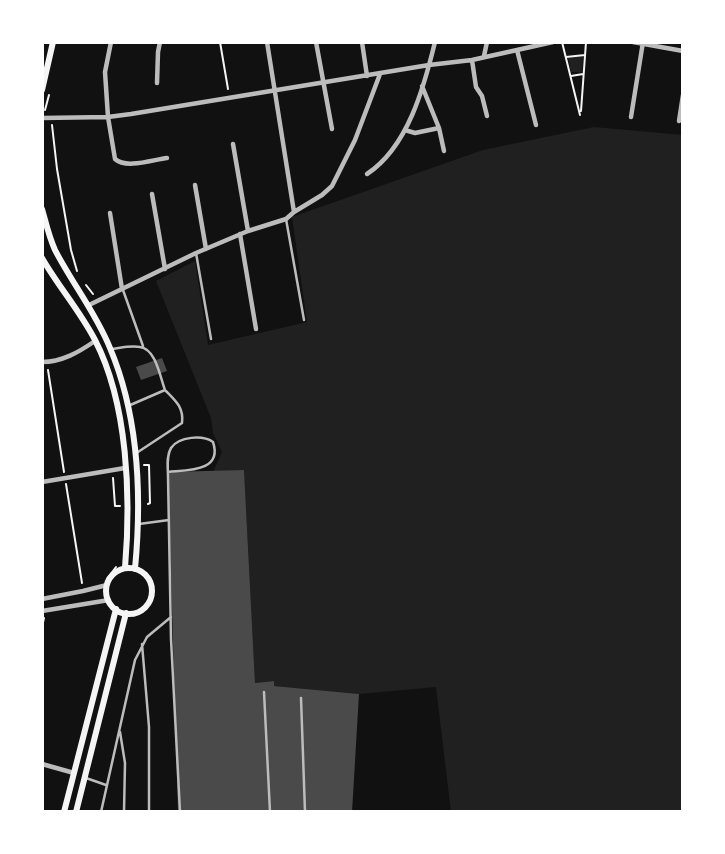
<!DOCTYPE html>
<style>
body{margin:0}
#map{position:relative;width:725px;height:854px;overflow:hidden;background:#111;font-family:Overpass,sans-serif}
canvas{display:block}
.frame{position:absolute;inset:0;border:44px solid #fff;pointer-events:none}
</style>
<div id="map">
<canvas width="725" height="854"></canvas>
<div class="frame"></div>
</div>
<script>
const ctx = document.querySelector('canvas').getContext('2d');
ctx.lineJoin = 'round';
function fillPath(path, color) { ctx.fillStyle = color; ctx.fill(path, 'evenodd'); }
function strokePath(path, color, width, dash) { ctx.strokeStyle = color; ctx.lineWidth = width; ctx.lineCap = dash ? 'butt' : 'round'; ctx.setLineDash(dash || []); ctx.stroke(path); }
fillPath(new Path2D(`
 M583 56 582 72H571L568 58Z
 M594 127 683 135V812H451L436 687 359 694 274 686 273 681 255 683 244 470 213 472 222 452 213 433 211 418 156 281 195 261 208 345 307 322 292 217 483 150Z`), '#202020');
fillPath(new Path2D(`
 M162 358 167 371 141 380 136 367Z
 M244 470 255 683 274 681V686L359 694 352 812H178L168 472Z`), '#4a4a4a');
strokePath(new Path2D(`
 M220 42 228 89
 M562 42 580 115
 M566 57 585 55
 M571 76 583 74
 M45 110 49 95
 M581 111 586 42
 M52 125 57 169 71 250 77 271
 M86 285 93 294
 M48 370 64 472
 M144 465H149L150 503 148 504
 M113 478 115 506H120
 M66 484 82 583
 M107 579 116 567
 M42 627 44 618`), '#f5f5f5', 2);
strokePath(new Path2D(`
 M286 219 304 320
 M196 253 211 339
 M123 290 143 346
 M111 349C120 348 131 345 140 347 156 349 160 377 165 390L128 406
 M138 452 182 423C184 408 176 401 166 391
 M168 472C187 470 223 472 213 442 203 435 179 436 171 448 166 456 168 468 168 477L171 639 180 812
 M139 524 169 520
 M142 644 149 727V812
 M264 692 270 812
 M301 698 305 812
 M120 732 125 763 124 812
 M86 778 106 785
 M101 812 135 660 147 637 171 617`), '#bcbcbc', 2.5);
strokePath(new Path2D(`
 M111 42 105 72 108 117 115 159C126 169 152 160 167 158
 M267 42 294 212
 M316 42 332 129
 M362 42 367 76
 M633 42 683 51
 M517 50 536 125
 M484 56 487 42
 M472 60 476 87 482 96 487 116
 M157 83 158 52 160 42
 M422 86 439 128 444 151
 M631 117 643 42
 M42 118 108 117 131 114 429 65 472 60 553 42
 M679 121 683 95
 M405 130 415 133 439 128
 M233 144 248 231
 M367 174C408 147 424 87 435 42
 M195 185 206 249
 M152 194 165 269
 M110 213 122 289
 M240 234 256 329
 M89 305 196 253 248 231 286 219 294 212 322 195 332 186 355 140 380 74
 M42 362C62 362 79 352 95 341
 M42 482 125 468
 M42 599 83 591 107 585
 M42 611 109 600
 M42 764 74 773`), '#bcbcbc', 4.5);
strokePath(new Path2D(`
 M42 90 53 42
 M42 209C46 223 49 237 55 250 72 283 96 313 110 348 139 417 142 495 135 569
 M42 258C58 286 80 311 95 340 128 404 131 497 125 568
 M106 591a23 23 0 1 1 46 0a23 23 0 1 1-46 0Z
 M64 812 116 609
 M76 812 126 613`), '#f5f5f5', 6);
</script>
